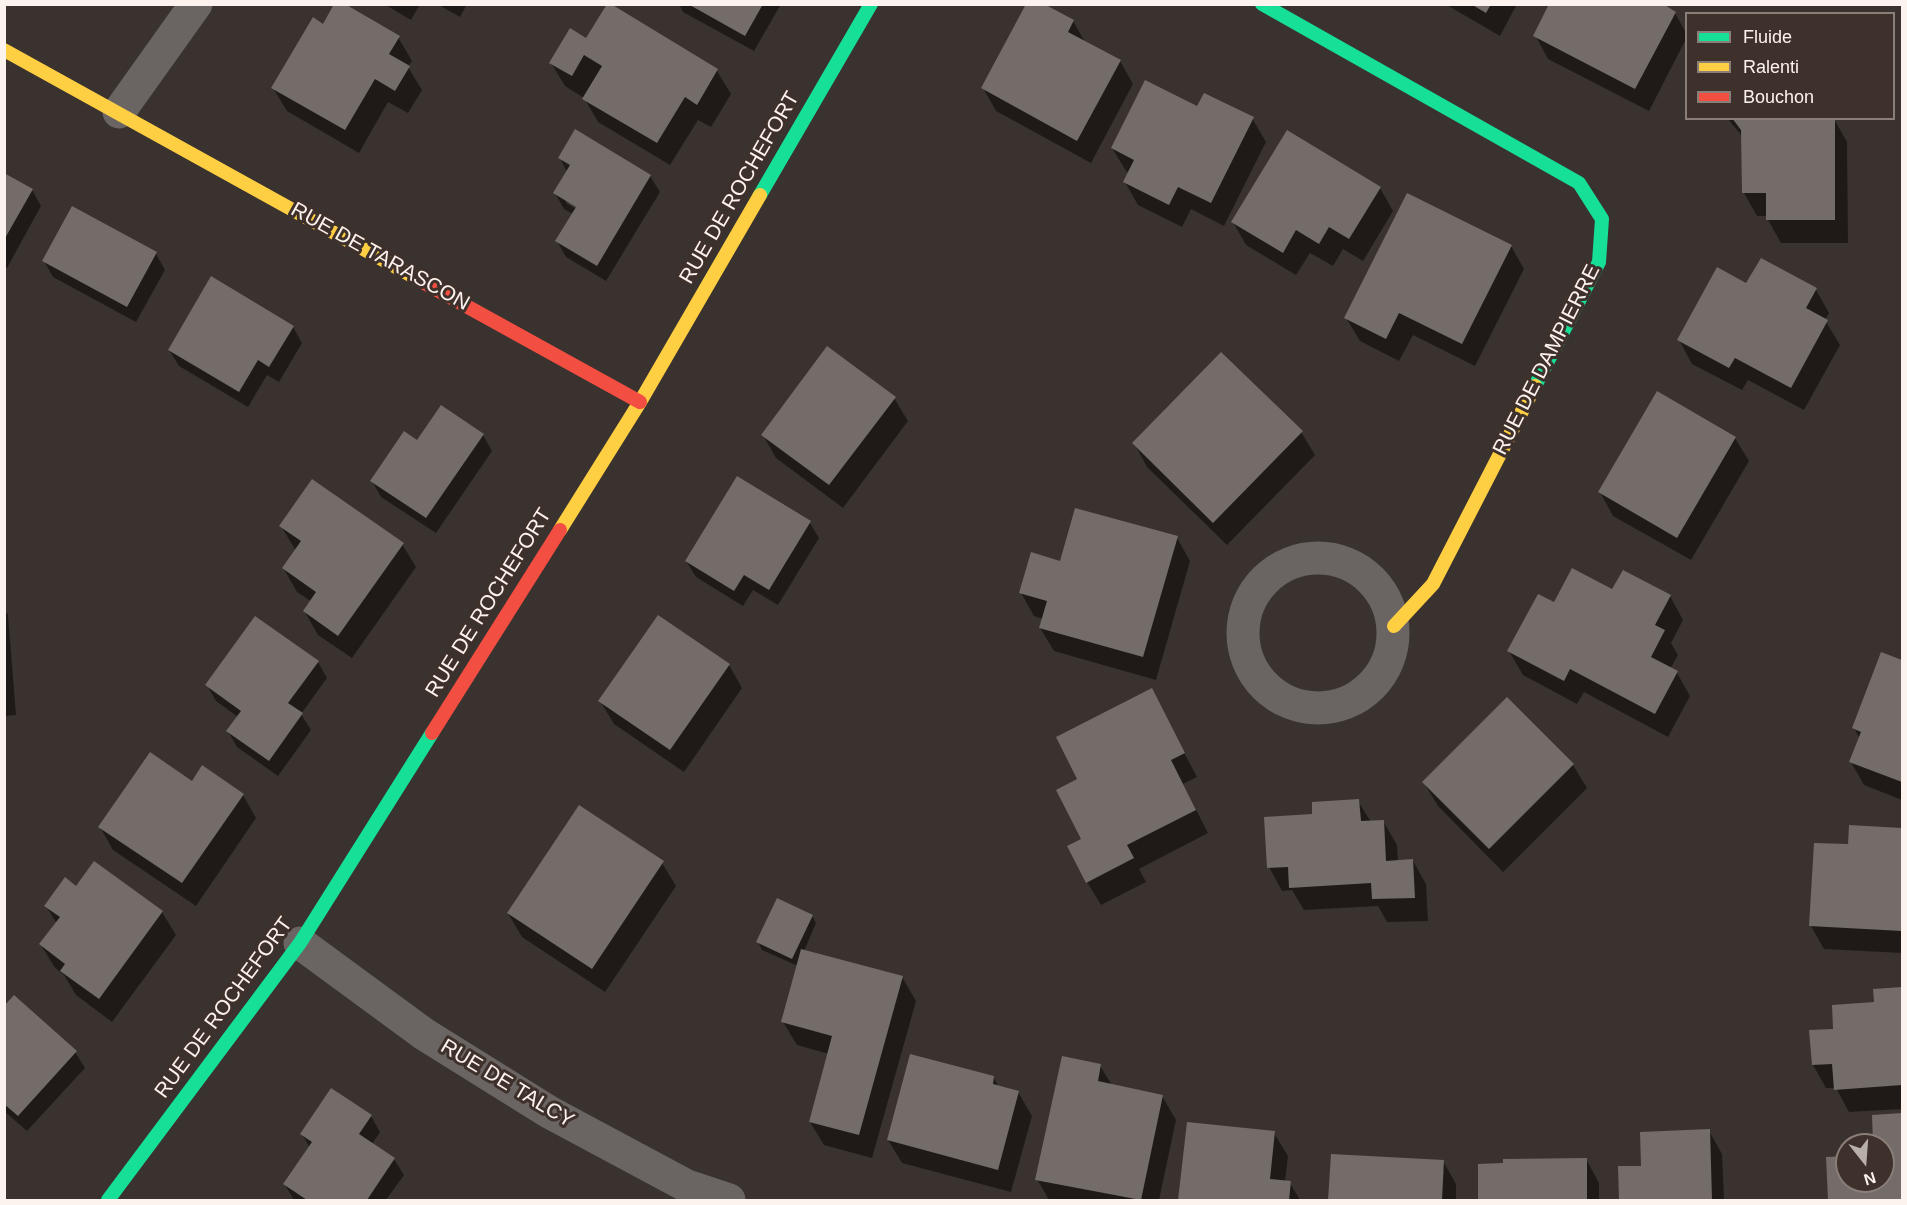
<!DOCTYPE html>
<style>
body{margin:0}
#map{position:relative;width:1907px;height:1205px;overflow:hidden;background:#3a322e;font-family:Helvetica,sans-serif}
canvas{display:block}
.frame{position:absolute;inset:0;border:6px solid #fcf2ee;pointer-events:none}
.legend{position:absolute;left:1685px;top:12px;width:210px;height:108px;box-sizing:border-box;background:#3e302a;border:2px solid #8a7e78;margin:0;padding:8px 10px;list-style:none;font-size:18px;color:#fcf2ee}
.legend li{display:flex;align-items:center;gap:12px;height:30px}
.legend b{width:30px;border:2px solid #8a7e78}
.north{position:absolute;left:1835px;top:1133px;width:60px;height:60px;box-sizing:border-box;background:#3e302a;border:2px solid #8a7e78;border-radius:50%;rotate:163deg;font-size:16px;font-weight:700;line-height:24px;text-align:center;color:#fcf2ee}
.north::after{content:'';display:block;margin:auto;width:21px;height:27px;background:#b8afab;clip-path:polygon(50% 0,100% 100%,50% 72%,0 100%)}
</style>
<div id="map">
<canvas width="1907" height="1205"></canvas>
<div class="frame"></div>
<ul class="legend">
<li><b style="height:8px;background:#16e098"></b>Fluide</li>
<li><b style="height:8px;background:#ffcf43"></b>Ralenti</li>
<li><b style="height:8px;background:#f24e42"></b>Bouchon</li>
</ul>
<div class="north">N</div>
</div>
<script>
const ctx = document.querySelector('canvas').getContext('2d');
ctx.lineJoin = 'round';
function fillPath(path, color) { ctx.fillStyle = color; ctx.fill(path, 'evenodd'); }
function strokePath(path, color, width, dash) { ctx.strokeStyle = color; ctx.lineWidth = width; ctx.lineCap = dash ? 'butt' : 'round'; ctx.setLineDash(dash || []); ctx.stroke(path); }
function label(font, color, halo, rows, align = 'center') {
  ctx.font = font + ' Helvetica,sans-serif'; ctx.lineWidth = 6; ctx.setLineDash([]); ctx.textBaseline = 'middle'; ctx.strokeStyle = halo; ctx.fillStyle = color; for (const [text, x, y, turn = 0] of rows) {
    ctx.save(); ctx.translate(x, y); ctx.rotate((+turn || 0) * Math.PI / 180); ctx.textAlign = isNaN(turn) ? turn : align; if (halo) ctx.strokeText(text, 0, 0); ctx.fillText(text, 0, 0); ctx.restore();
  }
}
fillPath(new Path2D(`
 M384 4H420L411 20Z
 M437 4H467L460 17Z
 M679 4H781L754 51 683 12Z
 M1445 4H1517L1500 36Z
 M608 5 717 71 731 94 711 127 698 120 670 165 598 122 584 98 565 86 551 63 587 40Z
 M1675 13 1686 33V39L1649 111 1548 59 1535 35Z
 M1073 21 1085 42 1120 61 1133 84 1091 163 996 111 983 88Z
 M324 26 398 37 412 61 408 67 422 90 408 113 388 102 359 153 287 111 273 88Z
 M1198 108 1252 118 1266 142 1224 226 1191 209 1182 227 1138 205 1125 182 1129 173 1126 171 1112 148Z
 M1727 118 1834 119 1847 142 1848 243H1781L1768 220V216H1757L1744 193 1743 137Z
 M560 158 650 176 660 192 606 281 566 257 557 241 573 214 564 209 555 193 567 172ZM566 199 583 209 581 212 566 203Z
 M4 175 32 190 41 206 7 268 4 266Z
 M1380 188 1393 211 1363 261 1343 249 1333 266 1310 253 1296 275 1246 245 1233 222Z
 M1511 246 1524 269 1475 366 1413 335 1399 361 1360 341 1346 318Z
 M156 254 165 270 136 322 53 277 44 261Z
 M1747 285 1816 290 1829 313 1825 320 1840 345 1804 410 1748 380 1742 390 1692 364 1679 340Z
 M293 327 302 343 279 382 267 375 248 407 179 366 169 350Z
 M894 398 908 421 843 508 776 458 763 435Z
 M1301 432 1315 455 1227 545 1147 467 1134 443Z
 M483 435 492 451 436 533 381 497 372 481 418 442Z
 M1735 438 1749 461 1691 560 1613 516 1600 492Z
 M810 523 819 538 778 605 753 590 743 606 696 577 686 561Z
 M281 526 402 544 416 567 352 658 318 635 305 612 312 602 297 592 284 569 296 551Z
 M1177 538 1190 561 1156 680 1054 651 1040 628 1043 619 1034 616 1021 593 1061 563Z
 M1612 591 1670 596 1683 620 1671 643 1678 655 1670 669 1677 673 1690 696 1668 737 1584 692 1577 704 1523 675 1509 651 1554 604Z
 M4 609 8 615 16 715 4 716Z
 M1882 654 1902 662V800L1864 785 1851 762 1860 739 1854 728Z
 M318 662 327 678 301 714 311 730 278 776 237 747 228 731 238 717 216 701 207 685Z
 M729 665 742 688 684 772 614 724 600 701Z
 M1151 690 1197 777 1183 784 1208 833 1139 869 1146 882 1101 905 1087 882 1080 780Z
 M1507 699 1573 765 1587 788 1503 872 1438 806 1424 783Z
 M243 795 256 818 196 906 113 850 100 827Z
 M1358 801 1371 822 1383 821 1397 845 1398 862 1413 861 1426 884 1428 921 1387 922 1378 906 1304 910 1292 890 1282 891 1269 867 1314 816Z
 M1850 827 1902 829V953L1824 949 1811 926 1849 846Z
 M662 863 676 886 605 992 522 937 508 913Z
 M77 888 162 912 176 935 112 1022 76 995 64 975 55 968 41 945 57 924 46 906Z
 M812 916 816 923 804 951 902 977 916 1001 872 1158 824 1145 810 1122 829 1054 797 1045 783 1022 798 966 762 950 758 942Z
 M1902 988V1109L1849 1112 1836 1088H1826L1813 1065 1835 1030 1876 1003 1875 990Z
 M4 1008 75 1052 85 1068 27 1131 4 1111Z
 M1100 1066 1112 1085 1162 1096 1176 1120 1159 1200H1049L1037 1179Z
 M993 1077 999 1087 1018 1092 1032 1116 1011 1192 902 1163 888 1140Z
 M332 1090 371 1116 380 1132 372 1144 394 1159 404 1175 386 1200H294L285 1185 310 1148 302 1134Z
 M1902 1114V1200H1830L1827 1158 1847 1157V1181H1883V1145H1875L1873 1116Z
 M1188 1124 1274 1133 1288 1156 1285 1182 1290 1183 1300 1200H1180Z
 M1709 1131 1722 1154 1724 1200H1620L1619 1168 1643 1167Z
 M1332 1155 1443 1161 1456 1184V1200H1330Z
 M1586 1159 1599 1183V1200H1480V1165Z`), '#0007');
fillPath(new Path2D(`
 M334 4H345L400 36 389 54 410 66 395 91 375 79 345 130 271 88 313 17 323 24Z
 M607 4H611L718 69 697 105 685 97 657 143 582 99 602 66 584 55 572 76 549 63 570 28 586 38Z
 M688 4H763L745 36Z
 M1026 4H1044L1074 20 1068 32 1121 60 1077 141 981 88Z
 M1471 4H1491L1486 13Z
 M1549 4H1663L1676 12 1635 89 1533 36Z
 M1145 80 1197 106 1204 93 1254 117 1211 203 1178 187 1169 205 1123 182 1134 160 1111 148Z
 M1732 118H1835V220H1766V193H1742L1741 130Z
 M575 129 651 175 597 266 555 241 576 207 553 193 570 165 558 158Z
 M1287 130 1381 187 1349 239 1329 227 1319 244 1296 230 1283 253 1231 222Z
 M4 173 33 189 4 240Z
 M1407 193 1512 245 1462 344 1399 313 1386 339 1344 318Z
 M72 206 157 252 127 307 42 261Z
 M1761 258 1817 288 1806 308 1828 320 1791 388 1735 358 1729 368 1677 340 1717 267 1746 283Z
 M211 276 294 326 269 367 258 360 239 392 168 350Z
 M827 346 896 397 829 485 761 435Z
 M1221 352 1303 431 1213 523 1132 443Z
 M1657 391 1736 437 1677 538 1598 492Z
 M441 405 484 434 426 518 370 481 404 431 417 440Z
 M737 476 811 521 769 590 744 575 734 591 685 561Z
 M312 479 404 543 338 636 303 611 316 592 282 568 301 541 279 526Z
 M1075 508 1178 536 1143 657 1039 628 1047 601 1019 593 1031 552 1060 561Z
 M1572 568 1612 589 1623 570 1671 595 1655 625 1665 630 1651 657 1678 671 1655 714 1570 669 1564 681 1507 651 1538 594 1554 602Z
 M658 615 730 664 670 750 598 701Z
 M255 616 319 661 288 703 303 713 269 761 226 731 241 711 205 685Z
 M1881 652 1902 660V782L1849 762 1861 732 1852 728Z
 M1152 688 1185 753 1171 760 1196 810 1127 845 1134 858 1086 883 1067 846 1081 839 1056 790 1077 779 1056 737Z
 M1507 697 1574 764 1489 849 1422 782Z
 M150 752 192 781 202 765 244 794 182 883 98 827Z
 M1359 799 1361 821 1384 820 1386 861 1413 859 1415 898 1372 899 1371 883 1289 888 1288 867 1267 868 1264 817 1312 814V802Z
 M579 805 664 861 592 969 507 913Z
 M1849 825 1902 828V931L1809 926 1814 843 1848 844Z
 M94 861 163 911 99 999 60 971 65 964 39 944 60 917 44 906 65 877 76 886Z
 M777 898 813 915 792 959 756 942Z
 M801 949 903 976 859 1135 809 1122 832 1036 781 1022Z
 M1902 987V1085L1834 1090 1832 1064 1812 1065 1809 1030 1833 1029 1832 1005 1874 1002 1873 989Z
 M14 995 77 1051 18 1116 4 1104V1006Z
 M910 1054 994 1076 993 1084 1019 1091 998 1170 887 1140Z
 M1062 1056 1101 1064 1098 1081 1163 1095 1141 1200 1035 1180Z
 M331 1088 372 1115 359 1134 395 1158 367 1200H307L283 1184 312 1142 300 1134Z
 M1902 1113V1200H1828L1826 1157 1847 1156V1181H1883V1145H1873L1872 1115Z
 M1187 1122 1275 1131 1270 1179 1291 1181 1289 1200H1178Z
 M1710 1129 1712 1200H1619L1618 1166H1641L1640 1132Z
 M1331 1154 1444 1160 1442 1200H1328Z
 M1587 1158V1200H1478V1164L1503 1163V1159Z`), '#736c68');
strokePath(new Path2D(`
 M119 112 196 4
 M1243 633a75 75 0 1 1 150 0a75 75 0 1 1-150 0Z
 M300 943 424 1034 549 1112 687 1186 729 1200`), '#6a6462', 33);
strokePath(new Path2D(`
 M1262 4 1579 183 1602 219 1599 262 1535 386
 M760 195 871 4
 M108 1200 300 943 432 733`), '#16e098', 14);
strokePath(new Path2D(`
 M4 50 421 281
 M560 530 640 402 760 195
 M1394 626 1433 584 1535 386`), '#ffcf43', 14);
strokePath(new Path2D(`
 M421 281 640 402
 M432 733 560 530`), '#f24e42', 14);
label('21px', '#fcf2ee', '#3e302a', [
 ["RUE DE ROCHEFORT",740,188,-60],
 ["RUE DE TARASCON",380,257,29],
 ["RUE DE DAMPIERRE",1547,360,-63],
 ["RUE DE ROCHEFORT",489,603,-58],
 ["RUE DE ROCHEFORT",224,1008,-54],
 ["RUE DE TALCY",507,1084,31]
]);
</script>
